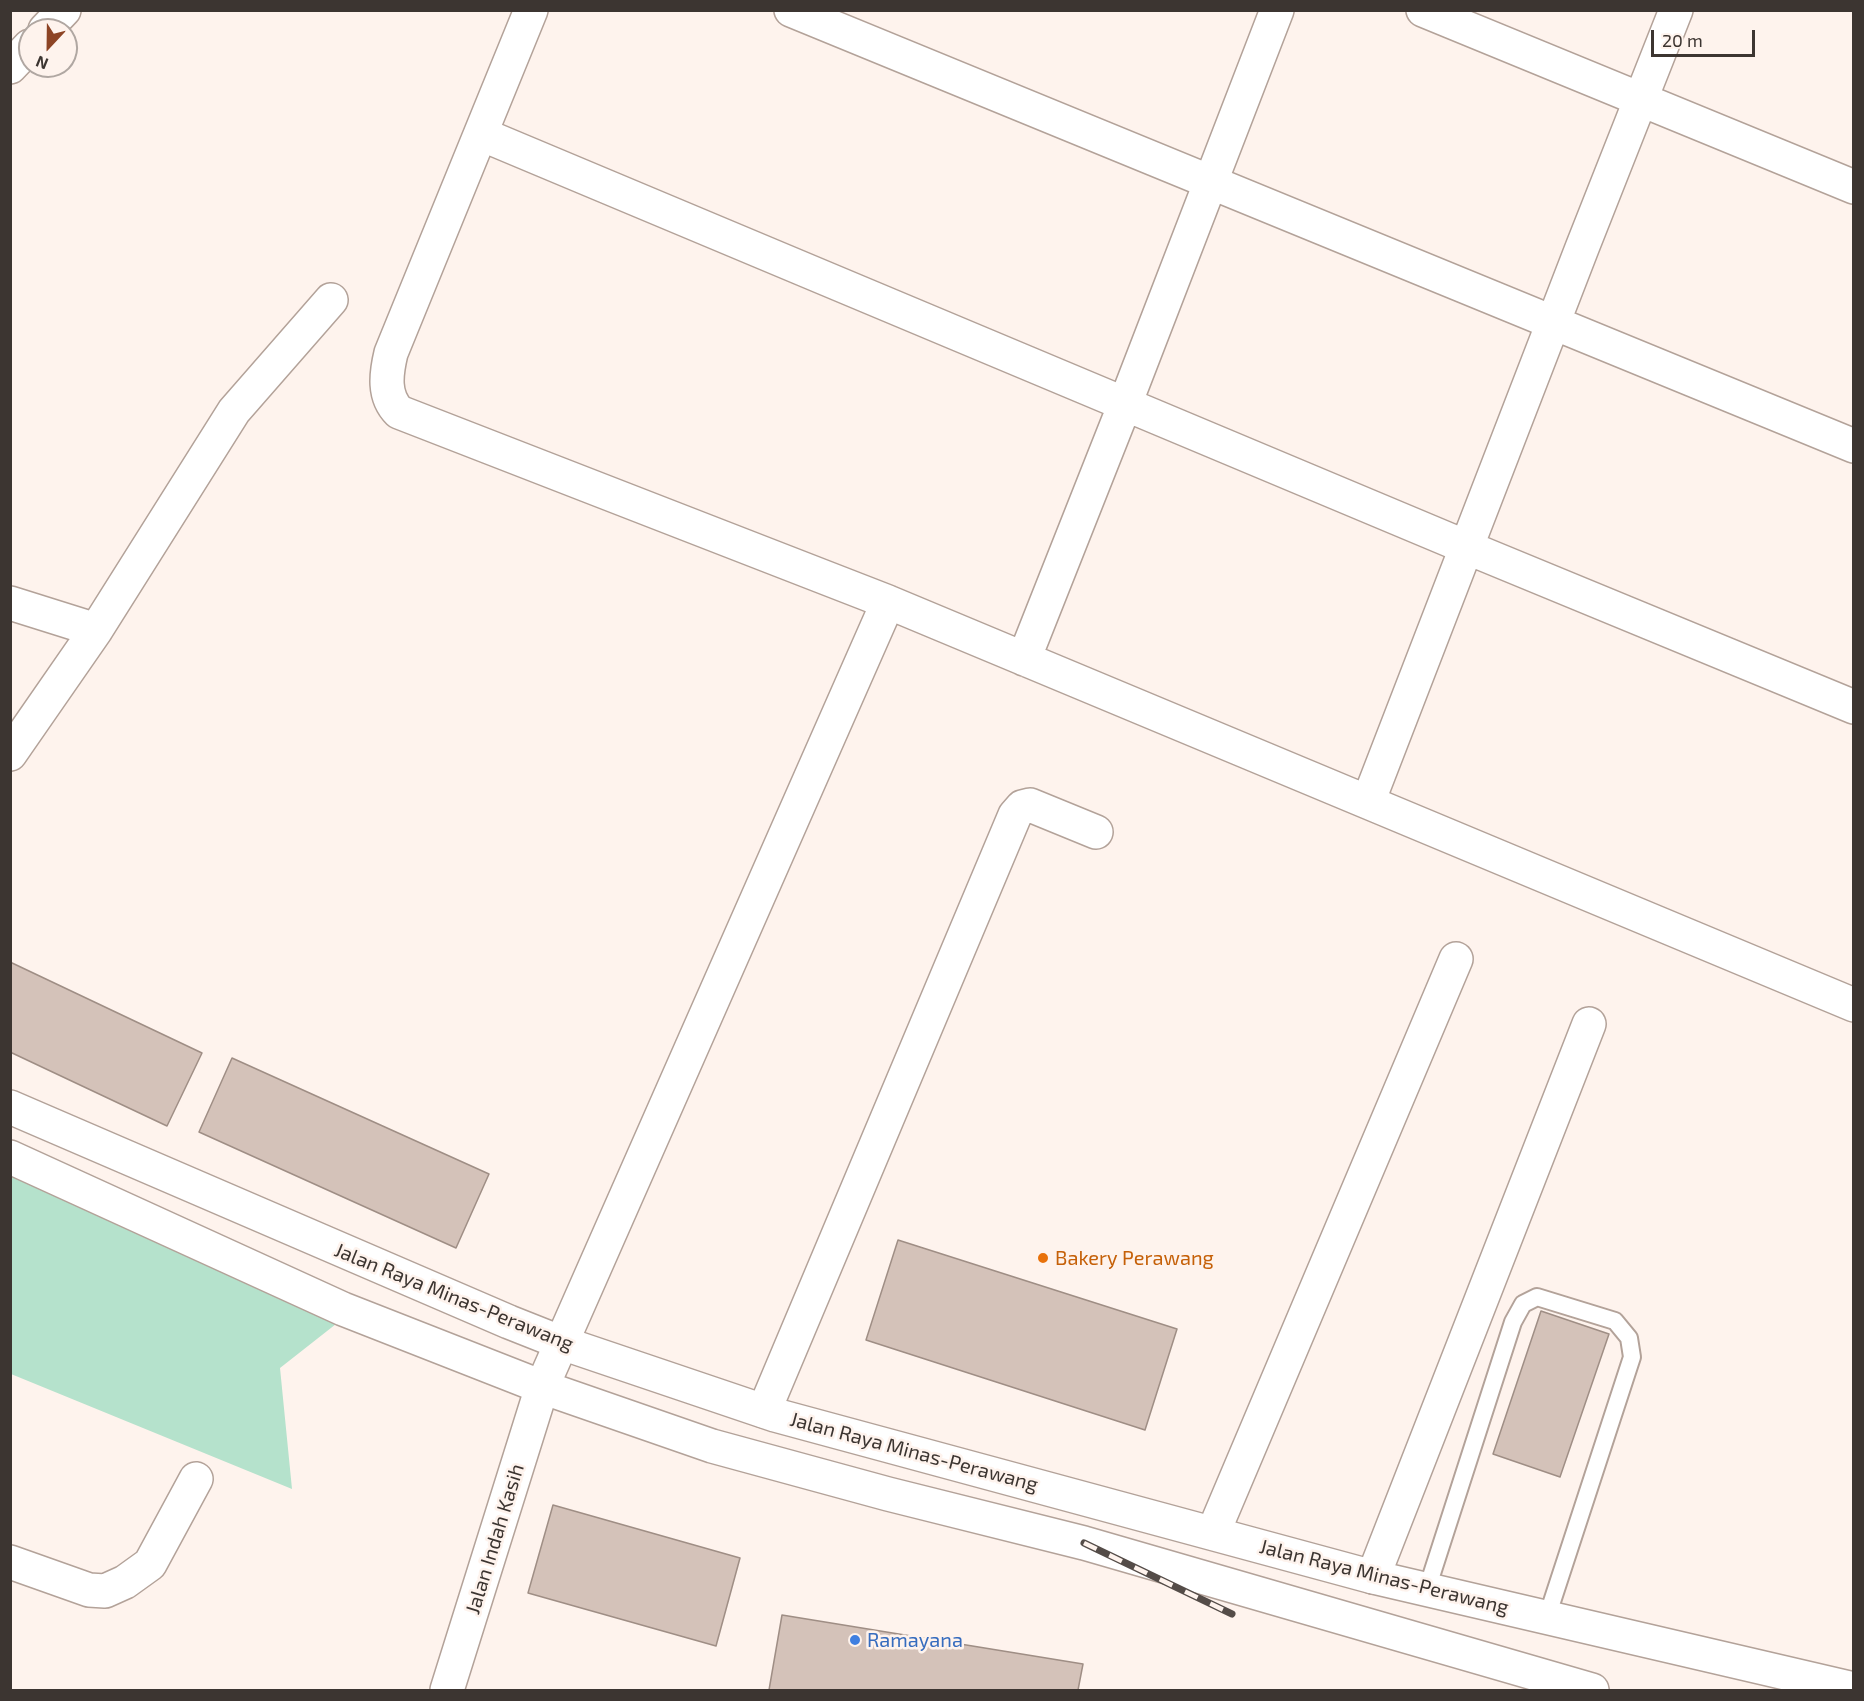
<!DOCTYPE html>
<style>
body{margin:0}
#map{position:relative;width:1864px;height:1701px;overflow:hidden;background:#fef3ed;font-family:"Exo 2",sans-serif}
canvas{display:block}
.frame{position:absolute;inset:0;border:12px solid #3c3531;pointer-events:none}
.north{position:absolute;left:18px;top:18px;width:60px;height:60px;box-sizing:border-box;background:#fef3ed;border:2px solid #b0a7a2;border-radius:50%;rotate:202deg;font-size:16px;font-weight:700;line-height:24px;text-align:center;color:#3c3531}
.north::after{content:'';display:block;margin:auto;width:21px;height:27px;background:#8d4425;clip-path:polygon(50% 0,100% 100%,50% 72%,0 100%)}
.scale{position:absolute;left:1651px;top:30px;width:104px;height:27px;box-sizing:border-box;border:3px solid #3c3531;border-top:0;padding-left:8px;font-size:18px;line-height:21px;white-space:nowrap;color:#3c3531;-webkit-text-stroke:4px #fef3ed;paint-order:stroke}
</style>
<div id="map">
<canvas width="1864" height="1701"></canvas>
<div class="frame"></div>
<div class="north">N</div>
<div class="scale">20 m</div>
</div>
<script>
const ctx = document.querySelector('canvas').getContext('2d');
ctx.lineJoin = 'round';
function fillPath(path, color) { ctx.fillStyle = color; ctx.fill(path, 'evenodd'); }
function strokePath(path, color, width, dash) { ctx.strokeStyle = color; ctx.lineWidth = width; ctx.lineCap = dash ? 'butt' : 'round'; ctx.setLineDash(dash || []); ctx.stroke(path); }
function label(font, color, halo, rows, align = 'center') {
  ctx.font = font + ' "Exo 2",sans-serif'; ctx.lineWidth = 5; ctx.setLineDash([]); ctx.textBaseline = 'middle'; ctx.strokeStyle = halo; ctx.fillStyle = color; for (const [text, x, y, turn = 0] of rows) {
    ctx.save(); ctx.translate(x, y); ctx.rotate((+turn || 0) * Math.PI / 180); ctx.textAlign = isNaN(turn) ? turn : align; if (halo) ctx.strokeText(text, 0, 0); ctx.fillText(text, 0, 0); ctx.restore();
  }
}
fillPath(new Path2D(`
 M10 1147 364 1302 280 1368 292 1489 11 1374Z`), '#b5e2cc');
const building = new Path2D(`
 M10 962 202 1053 167 1126 10 1052Z
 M232 1058 489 1174 456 1248 199 1132Z
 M898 1240 1177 1329 1145 1430 866 1340Z
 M1541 1311 1609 1334 1560 1477 1493 1454Z
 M553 1505 740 1558 716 1646 528 1593Z
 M782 1615 1083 1664 1078 1690H769Z`);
fillPath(building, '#d4c2b9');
strokePath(building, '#9f8e85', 1.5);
const service = new Path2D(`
 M1427 1589 1513 1322 1523 1304 1537 1297 1615 1321 1629 1338 1632 1357 1547 1617`);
const minor = new Path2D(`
 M791 10 1854 446
 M1423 10 1854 187
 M45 30 64 10
 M10 67 30 46
 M481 134 1466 547 1854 707
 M888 602 1854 1005
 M10 603 96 630
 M1024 659 1125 404 1277 10
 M10 754 96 630 234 411 331 300
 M1368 802 1582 248 1676 10
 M764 1411 1015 815 1022 807 1030 805 1096 832
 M1213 1533 1456 959
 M10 1562 89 1590 105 1591 125 1582 150 1564 196 1479
 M1373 1577 1589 1024
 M447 1690 542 1387 888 602 399 412C383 396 386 374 391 353L531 10`);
const secondary = new Path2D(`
 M10 1107 509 1322 562 1343 775 1415 1373 1577 1854 1689
 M10 1157 343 1309 542 1387 712 1446 888 1494 1084 1543 1592 1690`);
strokePath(service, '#b3a299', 20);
strokePath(minor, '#b3a299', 36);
strokePath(secondary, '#b3a299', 36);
strokePath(service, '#fff', 16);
strokePath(minor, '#fff', 33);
strokePath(secondary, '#fff', 33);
const rail = new Path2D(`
 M1084 1543 1232 1614`);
strokePath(rail, '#544c48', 7);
strokePath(rail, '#fef3ed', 4.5, [14]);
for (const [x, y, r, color] of [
 [1043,1258,6,"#e8710a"],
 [855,1640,6,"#3f7fe0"]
]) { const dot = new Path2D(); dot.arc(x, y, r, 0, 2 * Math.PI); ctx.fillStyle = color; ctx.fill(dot); strokePath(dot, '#fef3ed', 2); }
label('20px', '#c56008', '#fef3ed', [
 ["Bakery Perawang",1055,1258]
], 'left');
label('20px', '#3c3531', '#fef3ed', [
 ["Jalan Raya Minas-Perawang",454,1297,22],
 ["Jalan Raya Minas-Perawang",914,1452,15],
 ["Jalan Indah Kasih",495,1539,-73],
 ["Jalan Raya Minas-Perawang",1384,1577,14]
]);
label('20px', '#366cbe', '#fef3ed', [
 ["Ramayana",867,1640]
], 'left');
</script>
